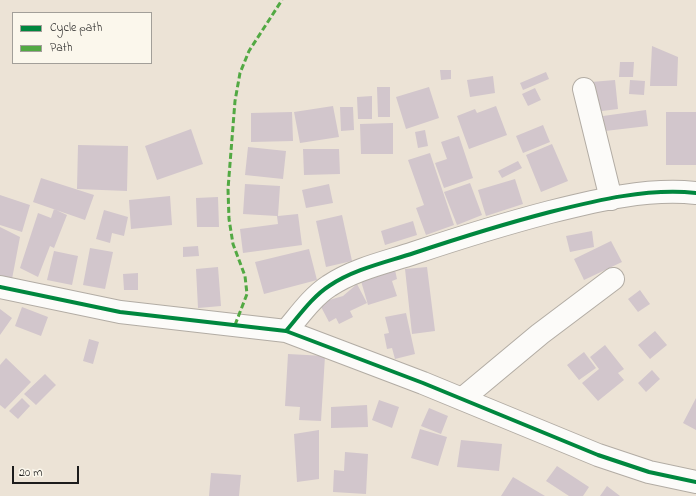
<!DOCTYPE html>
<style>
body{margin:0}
#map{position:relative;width:696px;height:496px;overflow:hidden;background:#ece3d6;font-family:"Indie Flower",sans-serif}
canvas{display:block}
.legend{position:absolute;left:12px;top:12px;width:140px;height:52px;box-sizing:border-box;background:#fbf7ec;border:1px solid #a29f99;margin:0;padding:5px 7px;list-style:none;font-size:12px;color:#1c1c1c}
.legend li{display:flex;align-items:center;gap:8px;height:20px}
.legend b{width:20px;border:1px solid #a29f99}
.scale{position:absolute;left:12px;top:466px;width:67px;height:18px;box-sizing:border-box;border:2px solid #1c1c1c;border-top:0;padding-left:5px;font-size:12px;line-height:14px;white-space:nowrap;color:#1c1c1c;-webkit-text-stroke:3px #fbf7ec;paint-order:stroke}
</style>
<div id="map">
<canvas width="696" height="496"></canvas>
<ul class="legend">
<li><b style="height:5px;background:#00873e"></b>Cycle path</li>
<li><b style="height:5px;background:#52a943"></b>Path</li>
</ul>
<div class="scale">20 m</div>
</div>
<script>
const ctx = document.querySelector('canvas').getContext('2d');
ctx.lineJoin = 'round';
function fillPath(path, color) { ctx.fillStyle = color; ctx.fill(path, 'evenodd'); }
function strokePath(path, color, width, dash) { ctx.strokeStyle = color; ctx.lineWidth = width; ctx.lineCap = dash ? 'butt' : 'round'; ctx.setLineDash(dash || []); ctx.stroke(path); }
fillPath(new Path2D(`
 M652 46 678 57 677 86H650Z
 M620 62H634L633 77H619Z
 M440 70H451V79L441 80Z
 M546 72 549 79 523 90 520 83Z
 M493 76 495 93 470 97 467 80Z
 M615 80 618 109 594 112 591 82Z
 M630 80 645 81 644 95 629 94Z
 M377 87H390V117H378Z
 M429 87 439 118 406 129 396 97Z
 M535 88 541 100 528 106 522 94Z
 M372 96V119H358L357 97Z
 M333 106 339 137 300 143 294 112Z
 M496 106 507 135 469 149 457 116 475 109 477 113Z
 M340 107H353L354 130 341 131Z
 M646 110 648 126 605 131 603 116Z
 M292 112 293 141 251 142V113Z
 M666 112H696V165H666Z
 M393 123V154H361L360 124Z
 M543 125 550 142 523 153 516 136Z
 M191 129 203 164 157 180 145 146Z
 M425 130 428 146 418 148 415 132Z
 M459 136 473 178 444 188 435 163 447 159 441 142Z
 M552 144 568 181 541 192 526 155Z
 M78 145 128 146 127 191 77 189Z
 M248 147 286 151 283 179 245 175Z
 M303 149H339L340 174 304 175Z
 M430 153 454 225 426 235 416 208 424 205 408 160Z
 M518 161 522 168 502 178 498 171Z
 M41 178 94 195 85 220 33 202Z
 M515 179 523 204 486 216 478 190Z
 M470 183 482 215 457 225 444 192Z
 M245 184 280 186 278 216 298 214 302 245 243 253 240 229 278 224 277 216 243 214Z
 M329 184 333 203 306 208 302 190Z
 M0 195 30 205 22 232 0 225Z
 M170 196 172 225 131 229 129 200Z
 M218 197 219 227H197L196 198Z
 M54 209 67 215 54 248 50 246 38 277 20 268 38 213 51 218Z
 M104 210 128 217 124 236 112 233 110 243 96 239Z
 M342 215 352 261 326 267 316 221Z
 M413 221 417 235 385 245 381 231Z
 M0 227 20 237 12 279 0 275Z
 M592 231 594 247 570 252 566 236Z
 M611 241 622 262 584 280 574 259Z
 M198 246 199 256 183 257V247Z
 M90 248 113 252 105 289 83 285Z
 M309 249 317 280 264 294 255 262Z
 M54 251 78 256 72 285 47 280Z
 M218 267 221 306 198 308 196 269Z
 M427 267 435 331 412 334 405 269Z
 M395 270 397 279 392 281 397 296 368 305 361 281Z
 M138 273V290H124L123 274Z
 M357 284 367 303 350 311 353 317 339 324 336 318 329 322 319 303 343 296Z
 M640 290 650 304 638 312 628 299Z
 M22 307 48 317 41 336 15 326Z
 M0 309 12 318 0 335Z
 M406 313 415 354 395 359 392 348 387 349 384 334 389 333 385 317Z
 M655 331 667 345 650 359 638 345Z
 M89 339 99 342 93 364 83 361Z
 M605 345 624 369 618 373 624 380 598 401 582 383 599 369 590 357Z
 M584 352 596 368 579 380 567 365Z
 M288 354 325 356 321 421 299 420 300 407 285 406Z
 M6 358 31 382 5 409 0 405V365Z
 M652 370 660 379 646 392 638 383Z
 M45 374 56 385 36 405 24 394Z
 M22 398 30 406 18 419 9 411Z
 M696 398V430L683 423Z
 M379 400 399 407 392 428 372 420Z
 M367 405 368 427 331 428V407Z
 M429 408 448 416 441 434 421 426Z
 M420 429 447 437 438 466 411 458Z
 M319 430V479L297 482 294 434Z
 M461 440 502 444 499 471 457 467Z
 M345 452 368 454 366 494 333 492 334 470 344 471Z
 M557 466 589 487 583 496H569L546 481Z
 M211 473 241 475 239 496H209Z
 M513 477 545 496H501Z
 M607 486 620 496H600Z`), '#d2c6cc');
const minor = new Path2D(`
 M584 89 611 199
 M0 287 120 312 286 331 423 383 598 455 649 472 696 482
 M286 331C299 316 312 297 329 286 354 269 387 262 414 253 459 238 504 224 550 212 598 200 647 188 696 193
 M462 399 540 334 613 279`);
strokePath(minor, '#b2aca4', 24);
strokePath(minor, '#fcfbf9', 22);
strokePath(new Path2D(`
 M235 325 247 294 245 276 233 244 229 219 228 189 235 101 240 73 249 51 282 0`), '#52a943', 3, [6, 3]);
strokePath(new Path2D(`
 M0 287 120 312 286 331 423 383 598 455 649 472 696 482
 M286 331C299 316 312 297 329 286 354 269 387 262 414 253 459 238 504 224 550 212 598 200 647 188 696 193`), '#00873e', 4);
</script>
